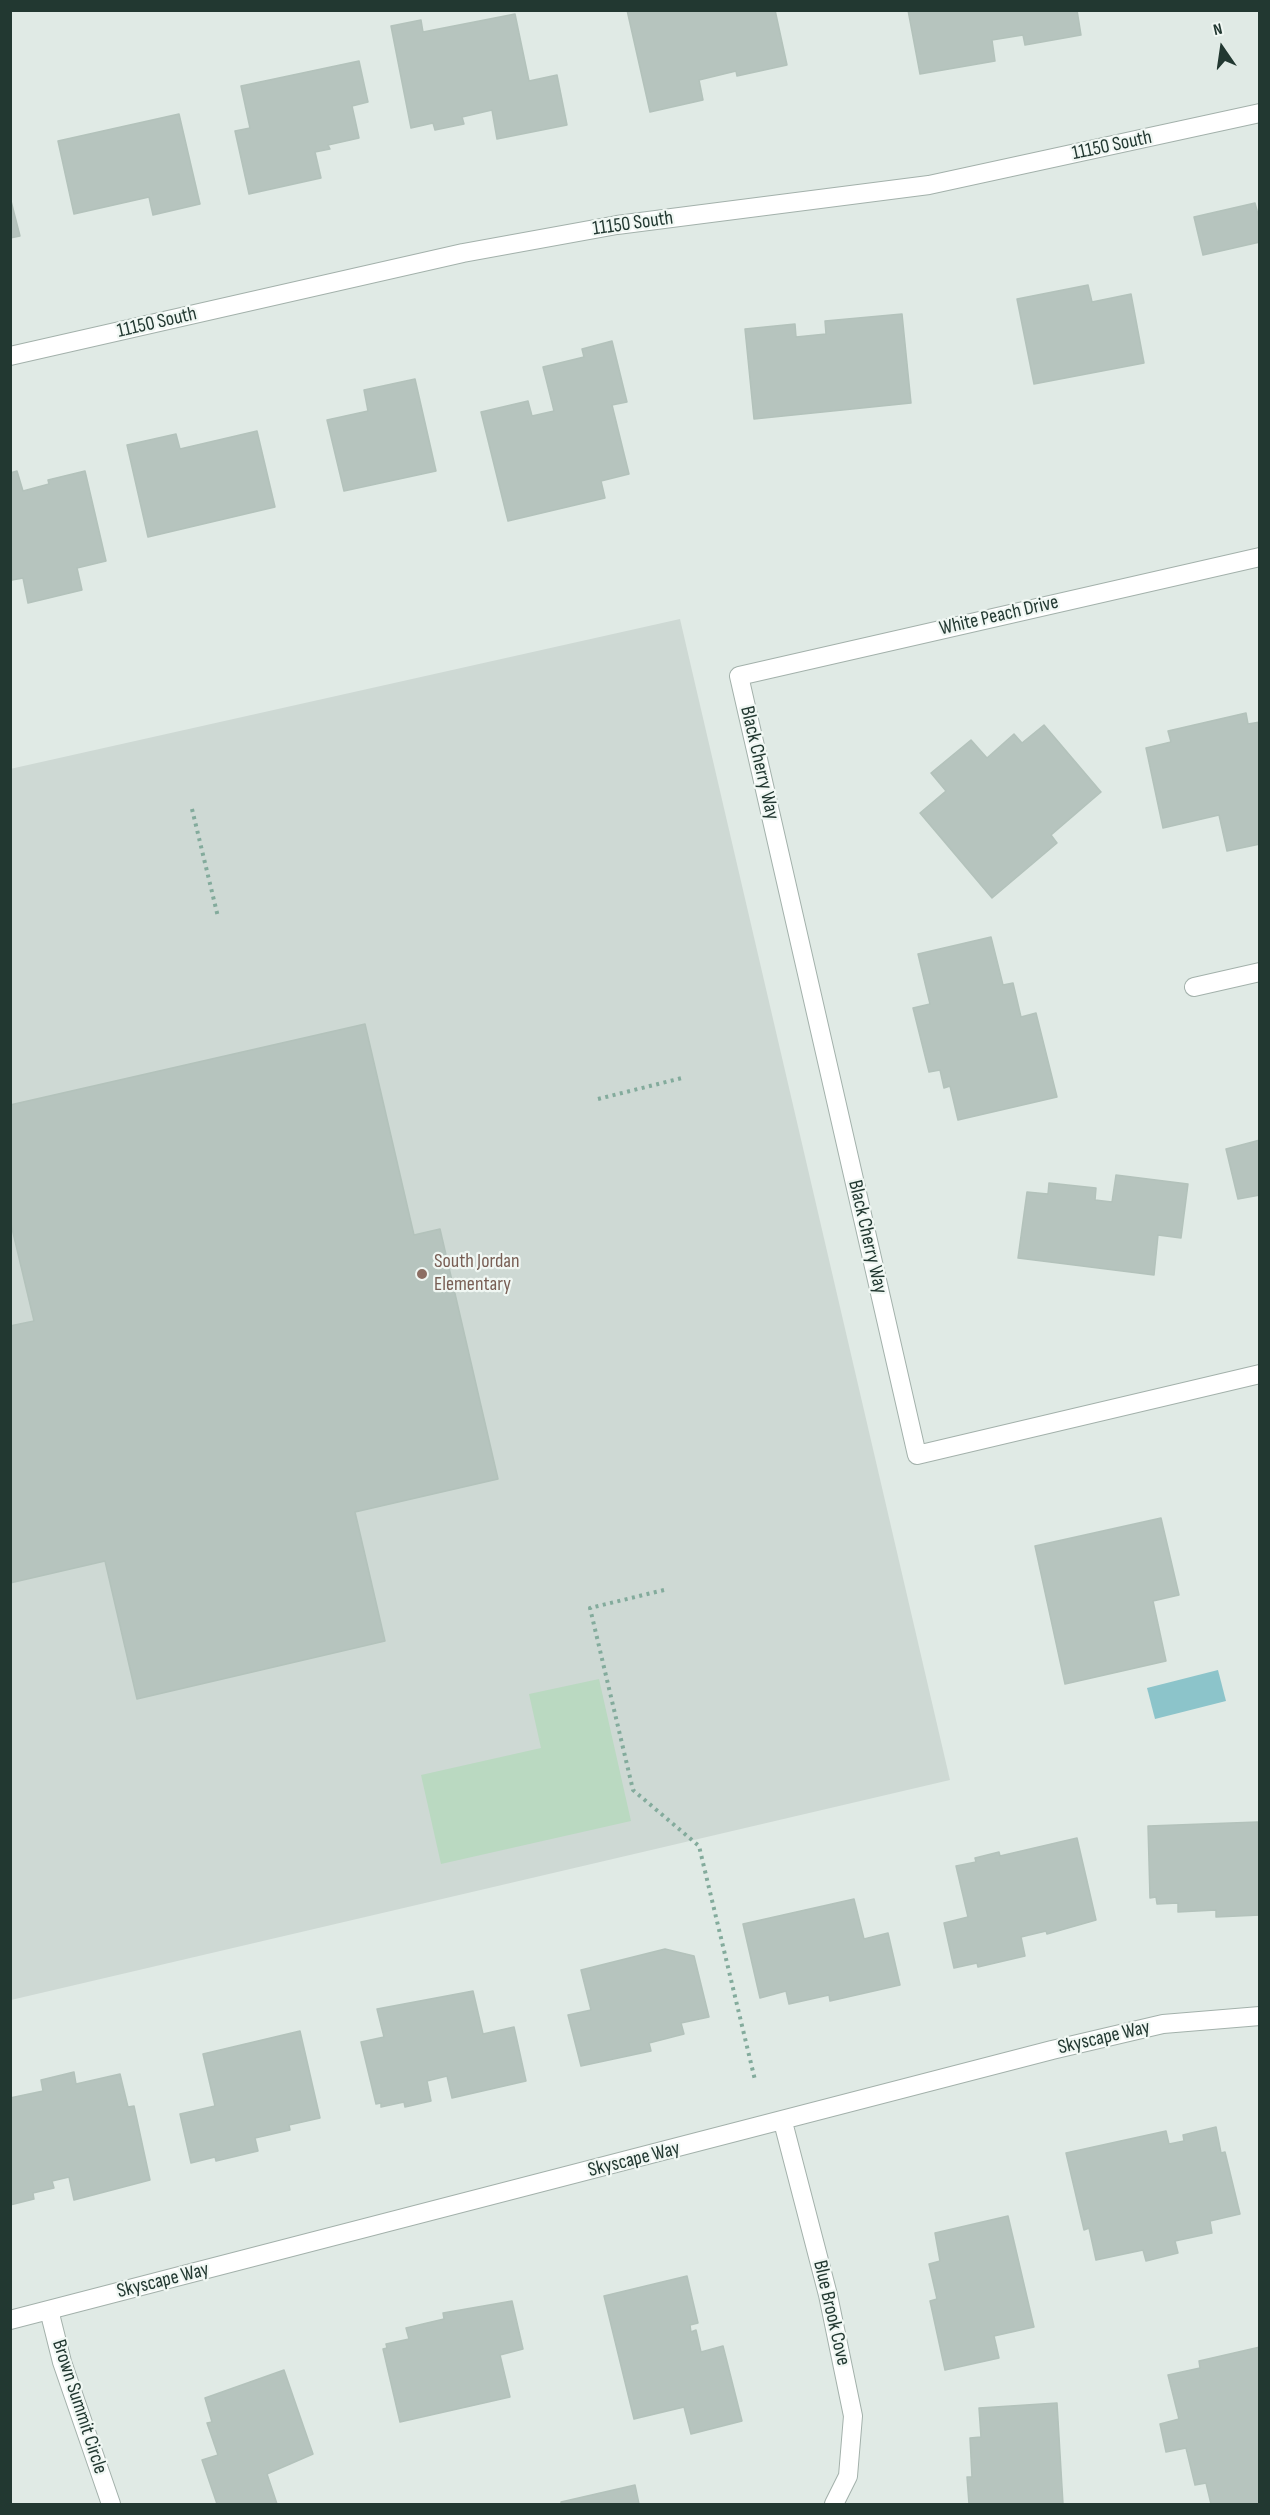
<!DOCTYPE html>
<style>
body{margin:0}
#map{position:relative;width:1270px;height:2515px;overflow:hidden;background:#e0eae5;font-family:"Sofia Sans Condensed",sans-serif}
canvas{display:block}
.frame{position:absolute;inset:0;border:12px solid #223831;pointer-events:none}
.north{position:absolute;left:1192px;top:18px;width:60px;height:60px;-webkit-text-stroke:4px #f0f7f3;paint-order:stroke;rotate:347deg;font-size:16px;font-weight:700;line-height:24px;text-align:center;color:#223831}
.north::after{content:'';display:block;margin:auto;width:21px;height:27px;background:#223831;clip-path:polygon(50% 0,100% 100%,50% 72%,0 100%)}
</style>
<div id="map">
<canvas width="1270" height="2515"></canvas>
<div class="frame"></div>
<div class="north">N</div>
</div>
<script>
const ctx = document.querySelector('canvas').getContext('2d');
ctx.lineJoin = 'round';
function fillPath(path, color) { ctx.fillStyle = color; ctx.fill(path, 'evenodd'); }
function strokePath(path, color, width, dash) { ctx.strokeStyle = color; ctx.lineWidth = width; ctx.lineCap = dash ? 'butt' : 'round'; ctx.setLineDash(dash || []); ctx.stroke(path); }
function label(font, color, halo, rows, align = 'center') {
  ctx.font = font + ' "Sofia Sans Condensed",sans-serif'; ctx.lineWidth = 4.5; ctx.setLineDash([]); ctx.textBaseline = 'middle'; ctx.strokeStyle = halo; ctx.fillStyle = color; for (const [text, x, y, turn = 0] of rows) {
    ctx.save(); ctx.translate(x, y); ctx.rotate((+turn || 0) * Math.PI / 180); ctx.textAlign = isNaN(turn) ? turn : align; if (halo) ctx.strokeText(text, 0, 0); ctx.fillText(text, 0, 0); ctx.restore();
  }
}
fillPath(new Path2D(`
 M680 619 950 1780 11 2000 10 769Z`), '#ced9d4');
fillPath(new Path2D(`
 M599 1679 631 1821 441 1864 421 1775 541 1748 529 1694Z`), '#bad9c1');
fillPath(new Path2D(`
 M1218 1670 1226 1701 1155 1719 1147 1688Z`), '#8cc4ca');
const building = new Path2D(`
 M627 10H775L787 65 737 76 736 71 699 80 703 100 650 112Z
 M908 10H1077L1081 35 1025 45 1023 35 992 40 995 61 920 74Z
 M515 14 529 81 557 75 567 125 497 139 492 110 462 117 464 124 435 130 433 123 411 128 391 26 421 20 423 32Z
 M359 61 368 102 352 106 359 138 328 145 330 149 315 152 321 178 249 194 235 131 250 128 241 86Z
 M179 114 200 204 153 215 149 197 74 214 58 141Z
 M10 197 20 236 10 238Z
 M1255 203 1260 222V242L1203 255 1194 217Z
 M1088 285 1092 302 1131 294 1144 363 1034 384 1017 299Z
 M902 314 911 403 754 419 745 329 795 324 796 337 826 334 825 321Z
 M612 341 627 402 612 405 629 474 601 481 605 498 508 521 481 412 528 401 532 416 554 411 543 367 584 357 582 349Z
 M415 379 436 471 344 491 327 420 368 411 364 390Z
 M257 431 275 507 148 537 127 445 176 434 180 449Z
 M17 471 23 491 49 484 48 480 85 471 106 561 77 568 82 590 28 603 23 578 12 580 10 473Z
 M1246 713 1248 724 1260 722V844L1227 851 1219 815 1163 828 1146 748 1171 742 1168 731Z
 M1044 725 1101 792 1051 835 1057 843 992 898 920 813 946 791 931 773 971 740 987 758 1014 734 1022 743Z
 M991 937 1003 985 1013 983 1021 1017 1036 1013 1057 1097 958 1120 950 1086 944 1088 940 1070 929 1072 913 1008 930 1004 918 954Z
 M365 1024 414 1235 440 1229 498 1479 355 1512 385 1641 137 1699 105 1561 10 1583V1326L34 1321 10 1220V1105Z
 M1260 1140V1195L1238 1199 1226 1149Z
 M1116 1175 1188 1184 1181 1238 1158 1235 1154 1275 1018 1258 1027 1192 1048 1194 1049 1183 1096 1188 1095 1200 1112 1202Z
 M1161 1518 1179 1595 1153 1601 1166 1661 1065 1684 1035 1546Z
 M1258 1822 1260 1915 1216 1917V1910L1178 1912V1903L1157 1904 1156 1897 1150 1898 1148 1826Z
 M1077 1838 1096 1920 1047 1934 1046 1931 1021 1937 1025 1956 978 1967 977 1963 954 1968 944 1923 968 1917 956 1866 976 1862 975 1858 999 1852 1000 1856Z
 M854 1899 864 1939 888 1933 900 1985 830 2001 829 1995 789 2004 786 1991 760 1998 743 1924Z
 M665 1949 694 1956 709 2017 681 2023 684 2034 649 2043 651 2051 581 2066 568 2015 591 2010 581 1970Z
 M473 1991 483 2034 514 2027 526 2081 452 2098 447 2076 427 2081 431 2101 405 2107 404 2102 381 2107V2103L376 2104 361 2042 384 2037 377 2009Z
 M300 2031 320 2118 289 2125 290 2130 255 2138 258 2151 216 2161 215 2157 191 2163 180 2114 215 2106 203 2054Z
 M74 2072 76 2084 120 2074 128 2107 134 2106 150 2180 74 2200 69 2177 52 2181 54 2188 33 2193 34 2199 10 2205V2098L43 2091 41 2080Z
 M1216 2127 1221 2153 1225 2152 1240 2214 1210 2221 1212 2233 1175 2241 1178 2253 1146 2261 1143 2250 1096 2260 1089 2228 1084 2230 1066 2153 1166 2131 1169 2144 1184 2141 1183 2135Z
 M1008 2216 1034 2327 994 2336 999 2358 945 2370 930 2301 937 2299 929 2264 940 2261 935 2233Z
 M687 2276 698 2323 690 2325 691 2332 696 2330 701 2352 723 2346 742 2421 691 2434 684 2407 634 2419 604 2296Z
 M512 2301 523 2349 500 2355 510 2397 400 2422 383 2349 387 2348 386 2344 409 2339 406 2328 444 2319 443 2313Z
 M1260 2347V2504H1211L1206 2483 1195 2485 1186 2448 1166 2452 1160 2424 1179 2419 1168 2375 1200 2368 1199 2361Z
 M284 2370 313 2454 267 2474 277 2504H217L202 2460 218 2455 207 2423 212 2422 205 2398Z
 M1057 2403 1063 2504H969L967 2477H972L970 2438 981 2437 979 2408Z
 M635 2485 639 2504H561V2502Z`);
fillPath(building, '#b6c4be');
strokePath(building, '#b3c2bb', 1.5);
const minor = new Path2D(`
 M10 356 463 253 617 225 929 185 1260 113
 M1260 557 739 676 917 1455 1260 1374
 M1194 987 1260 972
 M783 2122 828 2295 853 2416 848 2476 834 2504
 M49 2310 62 2362 111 2504
 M10 2320 1052 2050 1163 2024 1260 2016`);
strokePath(minor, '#a3b1ab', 20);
strokePath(new Path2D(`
 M192 809 218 917
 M598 1099 682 1078
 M664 1590 590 1608 633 1790 699 1846 755 2080`), '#83ab9c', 4, [3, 4.5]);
strokePath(minor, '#fff', 18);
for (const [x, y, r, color] of [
 [422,1274,6,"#8d6e63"]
]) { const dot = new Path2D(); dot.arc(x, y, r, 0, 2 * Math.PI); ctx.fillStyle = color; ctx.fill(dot); strokePath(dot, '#f0f7f3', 2); }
label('20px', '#223831', '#f0f7f3', [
 ["11150 South",1112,146,-12],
 ["11150 South",633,224,-8],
 ["11150 South",157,323,-13],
 ["White Peach Drive",999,616,-13],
 ["Black Cherry Way",759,763,77],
 ["Black Cherry Way",867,1237,77],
 ["Skyscape Way",1104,2038,-13],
 ["Skyscape Way",634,2160,-14],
 ["Skyscape Way",163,2281,-14],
 ["Blue Brook Cove",831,2313,77],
 ["Brown Summit Circle",79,2407,72]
]);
label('20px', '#785e54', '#f0f7f3', [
 ["South Jordan",434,1262],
 ["Elementary",434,1285]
], 'left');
</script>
